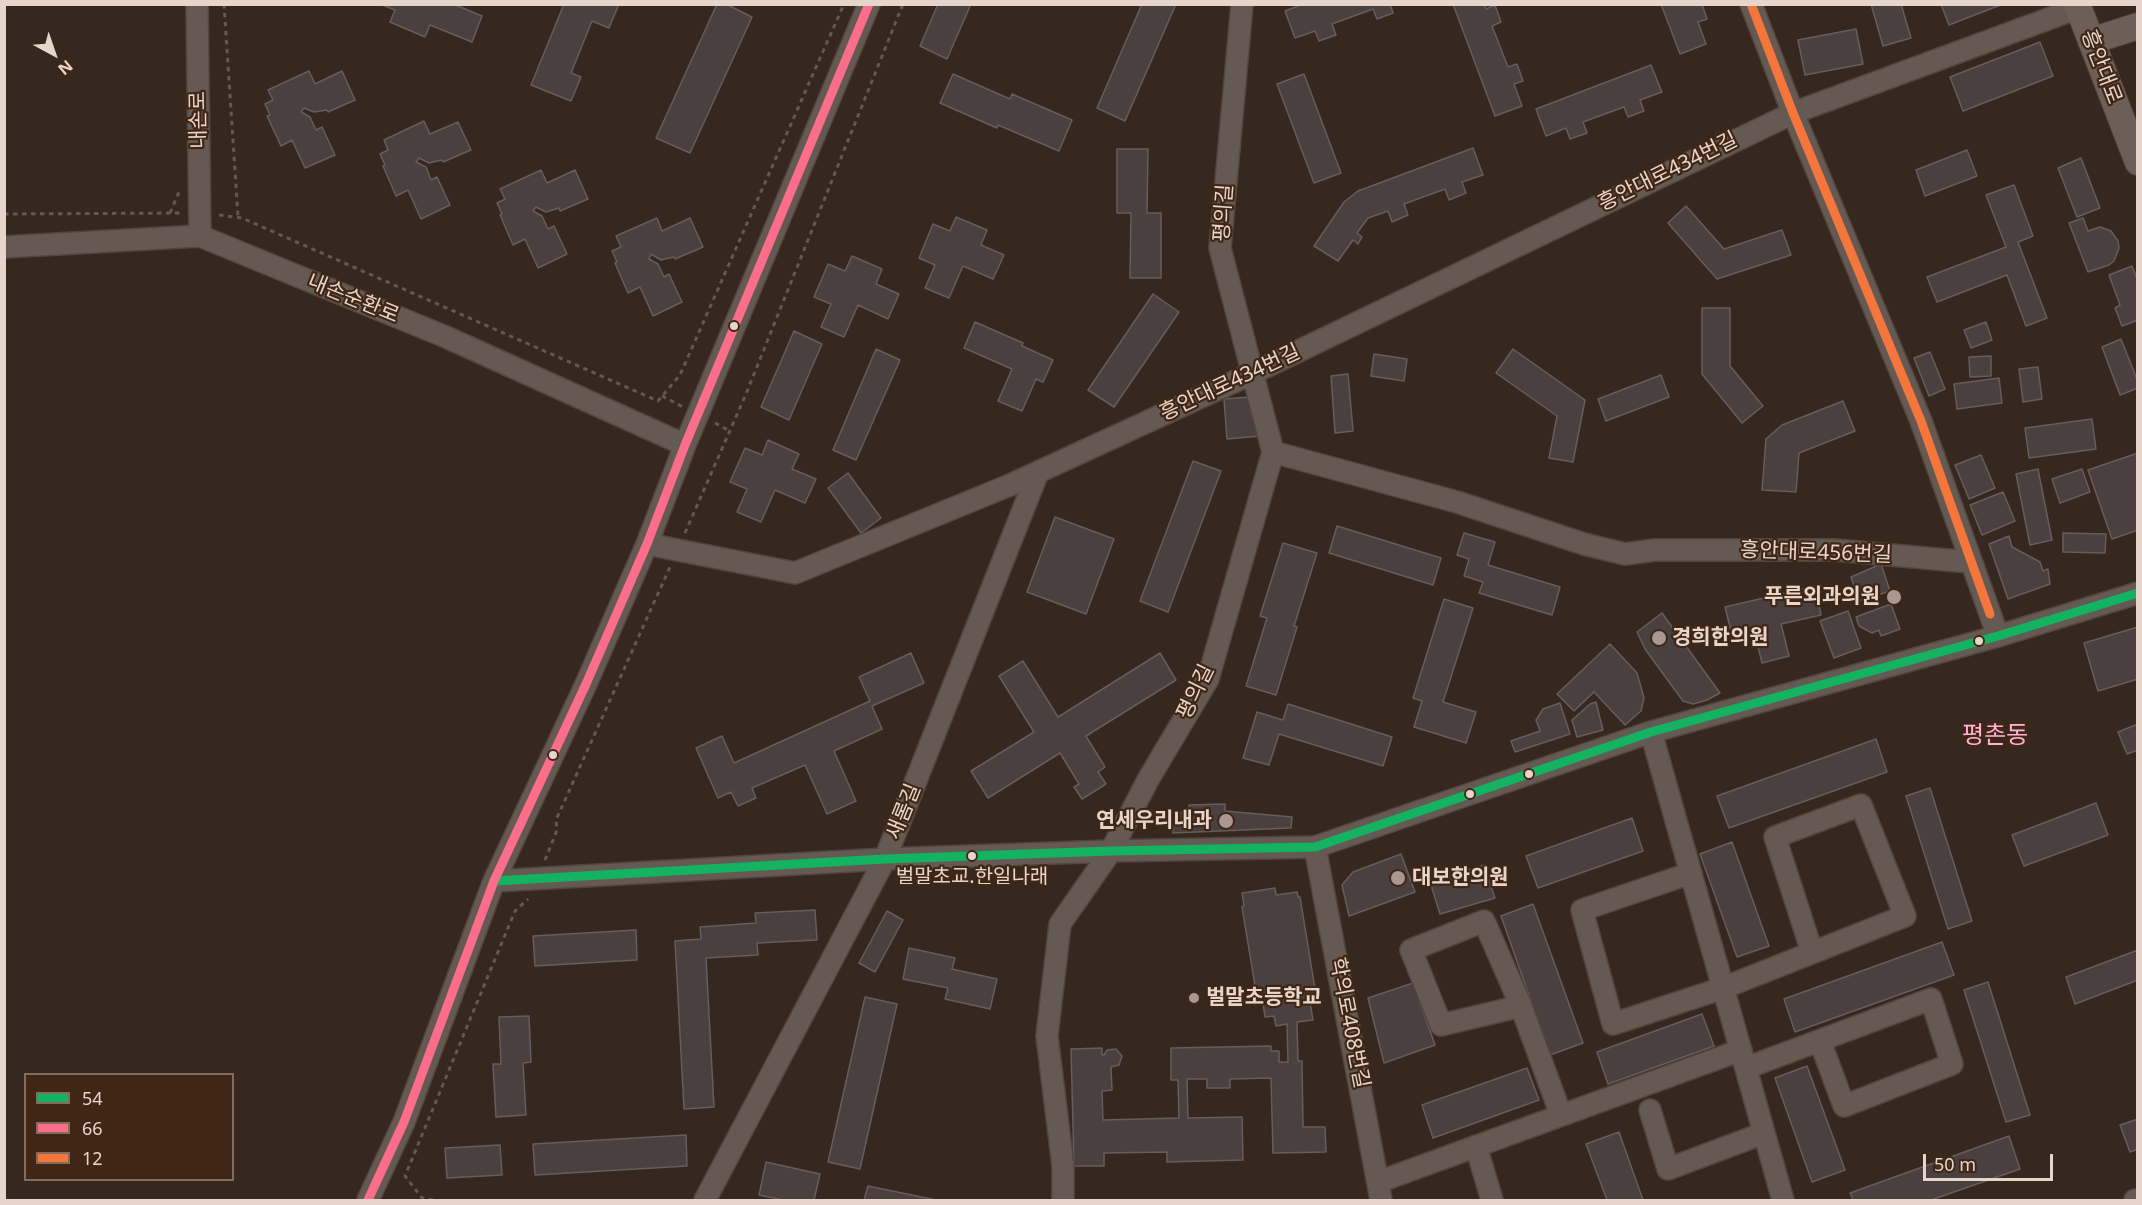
<!DOCTYPE html>
<meta charset="utf-8">
<style>
body{margin:0}
#map{position:relative;width:2142px;height:1205px;overflow:hidden;background:#36281f;font-family:"Noto Sans",sans-serif}
canvas{display:block}
.frame{position:absolute;inset:0;border:6px solid #e7d5cb;pointer-events:none}
.legend{position:absolute;left:24px;top:1073px;width:210px;height:108px;box-sizing:border-box;background:#402615;border:2px solid #836c5e;margin:0;padding:8px 10px;list-style:none;font-size:18px;color:#e7d5cb}
.legend li{display:flex;align-items:center;gap:12px;height:30px}
.legend b{width:30px;border:2px solid #836c5e}
.north{position:absolute;left:24px;top:24px;width:60px;height:60px;-webkit-text-stroke:4px #402615;paint-order:stroke;rotate:140deg;font-size:16px;font-weight:700;line-height:24px;text-align:center;color:#e7d5cb}
.north::after{content:'';display:block;margin:auto;width:21px;height:27px;background:#e7d5cb;clip-path:polygon(50% 0,100% 100%,50% 72%,0 100%)}
.scale{position:absolute;left:1923px;top:1154px;width:130px;height:27px;box-sizing:border-box;border:3px solid #e7d5cb;border-top:0;padding-left:8px;font-size:18px;line-height:21px;white-space:nowrap;color:#e7d5cb;-webkit-text-stroke:4px #402615;paint-order:stroke}
</style>
<div id="map">
<canvas width="2142" height="1205"></canvas>
<div class="frame"></div>
<ul class="legend">
<li><b style="height:8px;background:#13b361"></b>54</li>
<li><b style="height:8px;background:#fb6d88"></b>66</li>
<li><b style="height:8px;background:#f5763a"></b>12</li>
</ul>
<div class="north">N</div>
<div class="scale">50 m</div>
</div>
<script>
const ctx = document.querySelector('canvas').getContext('2d');
ctx.lineJoin = 'round';
function fillPath(path, color) { ctx.fillStyle = color; ctx.fill(path, 'evenodd'); }
function strokePath(path, color, width, dash) { ctx.strokeStyle = color; ctx.lineWidth = width; ctx.lineCap = dash ? 'butt' : 'round'; ctx.setLineDash(dash || []); ctx.stroke(path); }
function label(font, color, halo, rows, align = 'center') {
  ctx.font = font + ' "Noto Sans","Noto Sans KR",sans-serif'; ctx.lineWidth = 4.5; ctx.setLineDash([]); ctx.textBaseline = 'middle'; ctx.strokeStyle = halo; ctx.fillStyle = color; for (const [text, x, y, turn = 0] of rows) {
    ctx.save(); ctx.translate(x, y); ctx.rotate((+turn || 0) * Math.PI / 180); ctx.textAlign = isNaN(turn) ? turn : align; if (halo) ctx.strokeText(text, 0, 0); ctx.fillText(text, 0, 0); ctx.restore();
  }
}
const building = new Path2D(`
 M380 4H453L482 16 472 42 430 25 425 37 390 22 395 10Z
 M564 4H619L609 28 592 21 571 73 581 77 571 101 531 85Z
 M717 4H726L752 17 690 153 656 138Z
 M938 4H971L947 59 920 46Z
 M1142 4H1176L1125 121 1097 108Z
 M1303 4H1390L1393 13 1377 19 1373 9 1332 24 1336 35 1319 41 1315 31 1295 38 1285 11Z
 M1453 4H1484L1486 9 1495 5 1501 22 1492 26 1508 67 1517 64 1523 81 1514 84 1522 106 1495 116Z
 M1661 4H1702L1707 19 1698 22 1706 44 1680 54Z
 M1871 4H1901L1911 38 1883 46Z
 M1941 4H2003L1949 25Z
 M1856 29 1863 64 1805 75 1798 40Z
 M2040 42 2053 76 1963 111 1950 77Z
 M1651 65 1662 92 1640 100 1644 111 1628 117 1624 107 1583 122 1587 133 1570 139 1566 128 1546 136 1536 109Z
 M309 71 315 84 342 71 355 100 328 112 327 110 314 112 304 108 301 112 310 117 316 130 322 127 335 155 305 168 292 140 281 146 267 116 270 115 265 104 273 100 268 90Z
 M953 74 1010 99 1012 94 1072 120 1059 151 998 125 997 128 940 103Z
 M1304 74 1341 173 1314 183 1277 84Z
 M424 121 430 134 458 122 471 150 443 162 442 160 429 163 419 158 416 162 426 167 431 180 437 177 450 205 421 219 408 190 396 196 383 166 385 165 380 154 388 150 384 140Z
 M1473 148 1483 175 1462 182 1466 193 1449 200 1445 189 1404 204 1408 215 1392 222 1388 211 1368 218 1357 233 1362 237 1358 244 1353 240 1338 261 1314 246 1344 202 1358 191Z
 M1117 149H1148L1147 213H1161V278H1130L1131 213H1117Z
 M1967 150 1977 176 1925 196 1916 170Z
 M2081 158 2100 208 2077 217 2058 168Z
 M541 170 547 183 575 170 588 199 560 211 559 208 546 212 536 207 533 211 542 216 548 229 554 226 567 254 538 268 525 239 513 245 500 215 502 214 497 203 505 199 500 189Z
 M2014 185 2033 236 2018 242 2047 318 2026 326 2007 275 1937 302 1927 277 2006 247 1986 195Z
 M1686 206 1724 249 1782 230 1791 255 1717 279 1668 223Z
 M956 217 987 230 981 245 1004 255 993 279 963 266 949 298 925 288 935 265 919 258 933 224 950 231Z
 M657 218 662 231 690 218 703 247 675 259 674 257 661 260 651 254 649 259 658 264 664 277 669 274 682 302 653 316 640 287 628 293 615 263 617 262 612 251 621 247 616 236Z
 M2083 218 2088 231 2100 227 2111 231 2118 241 2119 248 2114 261 2109 265 2088 272 2069 223Z
 M852 256 882 269 876 284 899 294 888 319 858 305 844 337 821 327 831 304 814 297 828 264 845 271Z
 M2132 266 2138 281V320L2122 326 2115 308 2120 305 2109 275Z
 M1153 294 1179 312 1114 407 1088 390Z
 M1702 308H1730V366L1763 406 1742 423 1702 374Z
 M975 322 1023 343 1022 346 1053 360 1043 382 1036 379 1022 411 998 401 1012 369 964 348Z
 M1986 322 1992 340 1971 348 1964 330Z
 M794 331 822 344 789 420 761 407Z
 M2121 339 2138 382V388L2120 395 2102 347Z
 M876 349 900 360 856 460 833 450Z
 M1513 349 1585 400 1573 462 1549 458 1557 416 1496 373Z
 M1930 352 1945 389 1929 396 1914 358Z
 M1374 354 1407 359 1404 381 1371 376Z
 M1991 356V376L1970 377 1969 357Z
 M2038 367 2042 399 2023 402 2019 369Z
 M1348 374 1353 431 1335 433 1331 376Z
 M1661 375 1669 397 1606 421 1598 399Z
 M1999 378 2002 403 1957 409 1954 384Z
 M1250 397 1261 436 1227 439 1224 399Z
 M1843 401 1855 431 1799 453 1796 492 1762 490 1766 439 1782 425Z
 M2092 419 2096 449 2029 458 2025 428Z
 M768 440 799 454 792 469 816 479 805 503 775 490 761 522 737 512 747 489 730 482 745 448 762 455Z
 M2138 453V530L2112 539 2088 470Z
 M1981 455 1995 488 1969 499 1955 465Z
 M1193 461 1221 471 1168 612 1140 601Z
 M2038 469 2052 540 2030 545 2016 474Z
 M2082 469 2090 492 2060 503 2052 479Z
 M848 473 881 518 861 533 828 488Z
 M2003 492 2015 521 1982 535 1970 505Z
 M1055 517 1114 539 1086 614 1027 592Z
 M1337 526 1441 558 1433 585 1329 553Z
 M1464 533 1495 542 1488 565 1560 587 1552 615 1479 593 1483 582 1464 576 1469 559 1457 555Z
 M2063 533 2106 534 2105 553 2063 552Z
 M2009 536 2012 547 2040 562 2043 571 2048 569 2050 584 2008 599 1989 544Z
 M1283 543 1317 553 1294 626 1297 627 1276 695 1246 686 1267 618 1260 616Z
 M1881 564 1890 591 1859 601 1851 577Z
 M1815 586 1821 615 1781 624 1789 656 1762 663 1754 630 1732 635 1725 607Z
 M1444 599 1473 608 1443 702 1476 712 1466 743 1414 727 1422 701 1413 698Z
 M1891 604 1900 629 1881 636 1879 630 1872 633 1859 626 1856 617Z
 M1848 611 1861 648 1834 658 1820 621Z
 M1662 613 1720 693 1707 700 1693 704 1683 701 1645 649 1637 632Z
 M2138 627V679L2098 691 2084 643Z
 M1610 644 1637 673 1644 698 1641 711 1625 725 1594 692 1574 711 1557 694Z
 M911 653 924 683 872 706 882 729 834 751 856 801 827 814 805 765 752 788 756 798 738 806 731 792 718 798 696 748 722 736 734 763 870 701 859 677Z
 M1160 653 1176 680 1086 736 1105 767 1098 772 1106 784 1082 799 1074 787 1079 784 1060 753 988 798 971 771 1034 732 999 676 1023 661 1058 717Z
 M1596 702 1603 730 1577 737 1572 720 1590 704Z
 M1560 703 1570 734 1515 752 1511 741 1540 731 1536 720 1543 709Z
 M1288 704 1392 737 1383 766 1279 734 1269 765 1243 758 1257 712 1283 720Z
 M2138 724V750L2127 754 2118 732Z
 M1876 739 1887 772 1729 828 1717 796Z
 M1930 788 1972 921 1948 929 1906 796Z
 M2096 803 2108 835 2024 866 2012 835Z
 M1225 804V811L1292 817 1291 828 1173 833 1172 813 1189 812V805Z
 M1632 818 1643 851 1538 888 1526 856Z
 M1732 842 1769 946 1737 957 1700 854Z
 M1401 854 1415 892 1349 916 1342 885 1353 872Z
 M1484 865 1495 898 1440 914 1430 882Z
 M1275 888 1276 895 1297 892 1298 897H1300L1316 995 1309 996 1313 1020 1297 1022 1298 1061H1302L1303 1127H1325L1326 1152 1273 1153 1271 1078 1230 1079V1088H1207V1079H1187L1188 1118 1242 1117 1243 1160 1167 1162V1152L1104 1153V1166H1074L1071 1049 1102 1048V1055H1104L1107 1050 1116 1049 1122 1056 1119 1065 1111 1067 1112 1090 1102 1091 1103 1120 1179 1118 1178 1080H1171V1048L1271 1046V1051H1279V1062H1288L1287 1024 1276 1026 1274 1016 1265 1017 1263 1003 1258 1004 1242 907 1244 906 1242 893Z
 M1533 904 1583 1043 1550 1055 1501 916Z
 M815 910 817 940 757 943 758 955 706 958 714 1107 684 1109 675 941 701 939 700 927 756 923 755 913Z
 M887 911 903 920 875 972 859 963Z
 M636 930 637 960 535 966 533 936Z
 M1942 942 1954 975 1795 1032 1784 999Z
 M909 948 955 958 952 969 997 979 990 1009 945 999 948 988 903 979Z
 M2138 950V980L2075 1004 2066 977Z
 M1988 982 2030 1115 2006 1122 1964 990Z
 M1413 983 1435 1045 1384 1063 1368 998Z
 M865 997 897 1004 860 1169 828 1162Z
 M1702 1014 1714 1046 1608 1084 1597 1052Z
 M529 1016 531 1062 523 1063 526 1115 496 1117 493 1064H501L499 1017Z
 M1807 1066 1845 1170 1812 1182 1775 1078Z
 M1527 1068 1539 1100 1433 1138 1422 1105Z
 M2138 1119V1149L2130 1152 2120 1125Z
 M1619 1132 1643 1200H1607L1586 1144Z
 M686 1135 687 1166 535 1175 533 1144Z
 M2009 1136 2020 1169 1931 1200H1853L1850 1193Z
 M500 1145 502 1175 447 1178 445 1148Z
 M766 1162 820 1174 814 1200H783L759 1195Z
 M868 1186 936 1200H864Z`);
fillPath(building, '#4a4040');
strokePath(building, '#675c5e', 1.5);
const minor = new Path2D(`
 M197 4 200 236
 M1751 4 1793 113 1921 421 1998 636
 M4 247 200 236 446 337 685 445
 M1273 452 1457 502 1584 544 1625 554 1655 550H1835L1970 562
 M647 544 795 573 1010 485 1253 373 1793 113 2078 8
 M1651 732 1783 1200
 M1315 847 1381 1200
 M1691 873 1582 910 1613 1024 1723 988 1905 916 1861 805 1775 837 1812 952
 M494 881 885 859 1111 851 1315 847 1651 732 1998 636 2138 593
 M1521 1006 1441 1025 1411 950 1484 921 1521 1006 1561 1115
 M1746 1068 1931 999 1952 1064 1844 1106 1820 1041
 M1650 1110 1668 1169 1764 1133
 M1476 1146 1492 1200
 M1378 1182 1741 1050
 M368 1200 404 1122 494 881 586 684 647 544 685 445 869 4
 M705 1200 885 859 1038 472
 M1063 1200V1166L1047 1036 1060 924 1111 851 1149 778 1208 679 1273 452 1220 248 1242 4
 M2135 1200H2138`);
const major = new Path2D(`
 M2077 4 2138 162
 M2091 41 2138 26`);
strokePath(minor, '#51453d', 24);
strokePath(major, '#51453d', 28);
strokePath(new Path2D(`
 M224 4 238 217
 M170 213 179 192
 M4 214 183 213
 M219 215 242 218 658 401 680 375 844 4
 M662 396 683 407
 M715 423 730 431
 M685 533 746 394 903 4
 M545 860 557 830 556 820 670 567
 M433 1200 422 1198 405 1176 515 911 528 899`), '#635852', 3, [4.5, 4.5]);
strokePath(minor, '#655a53', 21);
strokePath(major, '#6d5e58', 26);
strokePath(new Path2D(`
 M494 881 885 859 1111 851 1315 847 1651 732 1998 636 2138 593`), '#13b361', 9);
strokePath(new Path2D(`
 M368 1200 404 1122 494 881 586 684 647 544 685 445 869 4`), '#fb6d88', 9);
strokePath(new Path2D(`
 M1751 4 1793 113 1921 421 1990 614`), '#f5763a', 9);
for (const [x, y, r, color] of [
 [734,326,5,"#e7d5cb"],
 [1894,597,8,"#a9988f"],
 [1659,638,8,"#a9988f"],
 [1979,641,5,"#e7d5cb"],
 [553,755,5,"#e7d5cb"],
 [1529,774,5,"#e7d5cb"],
 [1470,794,5,"#e7d5cb"],
 [1226,821,8,"#a9988f"],
 [972,856,5,"#e7d5cb"],
 [1398,878,8,"#a9988f"],
 [1194,998,6,"#a9988f"]
]) { const dot = new Path2D(); dot.arc(x, y, r, 0, 2 * Math.PI); ctx.fillStyle = color; ctx.fill(dot); strokePath(dot, '#402615', 2); }
label('20px', '#e7d5cb', '#402615', [
 ["벌말초교.한일나래",972,877]
]);
label('21px', '#e7d5cb', '#402615', [
 ["흥안대로",2101,67,69],
 ["내손로",199,120,-91],
 ["흥안대로434번길",1668,172,-26],
 ["평의길",1224,213,-86],
 ["내손순환로",353,299,22],
 ["흥안대로434번길",1230,383,-25],
 ["흥안대로456번길",1816,553,2],
 ["평의길",1196,692,-64],
 ["새롬길",904,812,-68],
 ["학의로408번길",1349,1023,79]
]);
label('bold 21px', '#e7d5cb', '#402615', [
 ["푸른외과의원",1880,597,"right"],
 ["경희한의원",1672,638],
 ["연세우리내과",1212,821,"right"],
 ["대보한의원",1412,878],
 ["벌말초등학교",1206,998]
], 'left');
label('24px', '#ffb2d6', '#402615', [
 ["평촌동",1995,736]
]);
</script>
